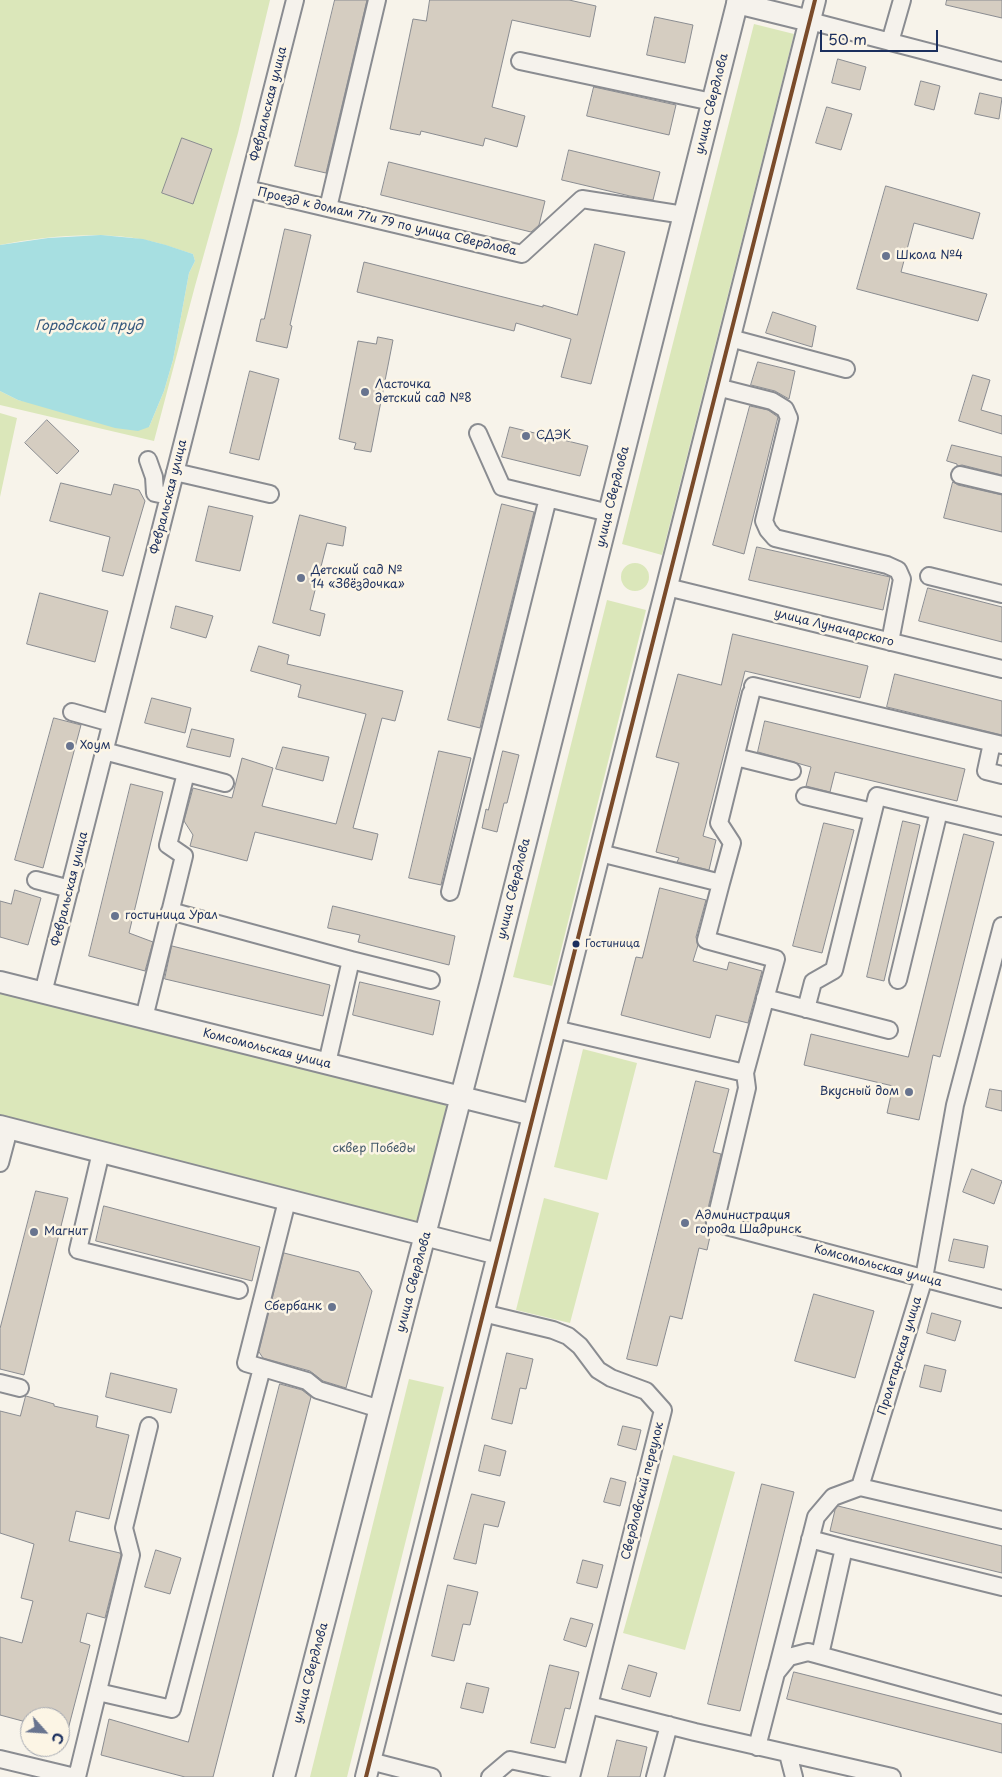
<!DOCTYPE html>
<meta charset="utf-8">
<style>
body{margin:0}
#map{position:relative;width:1002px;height:1777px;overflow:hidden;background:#f7f3ea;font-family:"Playpen Sans",sans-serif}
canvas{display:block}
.north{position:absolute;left:20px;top:1707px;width:50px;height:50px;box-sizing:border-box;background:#fcf5e5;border:1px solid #a2a6af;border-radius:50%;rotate:116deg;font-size:14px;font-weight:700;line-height:20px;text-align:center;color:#1b2f5e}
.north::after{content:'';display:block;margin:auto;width:18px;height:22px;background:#68748f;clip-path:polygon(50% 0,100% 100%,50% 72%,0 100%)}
.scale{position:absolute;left:820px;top:30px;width:118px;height:22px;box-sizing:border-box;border:2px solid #1b2f5e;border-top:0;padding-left:6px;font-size:15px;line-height:18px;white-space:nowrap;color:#1b2f5e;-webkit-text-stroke:4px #fcf5e5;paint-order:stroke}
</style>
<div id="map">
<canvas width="1002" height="1777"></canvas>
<div class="north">С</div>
<div class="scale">50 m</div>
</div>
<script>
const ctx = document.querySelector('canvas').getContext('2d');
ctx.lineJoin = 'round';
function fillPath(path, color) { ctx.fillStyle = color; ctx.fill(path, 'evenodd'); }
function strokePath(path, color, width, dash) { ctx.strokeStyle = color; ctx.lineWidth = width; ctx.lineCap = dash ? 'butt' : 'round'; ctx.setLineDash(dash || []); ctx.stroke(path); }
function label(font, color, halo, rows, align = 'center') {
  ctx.font = font + ' "Playpen Sans",sans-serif'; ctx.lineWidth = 5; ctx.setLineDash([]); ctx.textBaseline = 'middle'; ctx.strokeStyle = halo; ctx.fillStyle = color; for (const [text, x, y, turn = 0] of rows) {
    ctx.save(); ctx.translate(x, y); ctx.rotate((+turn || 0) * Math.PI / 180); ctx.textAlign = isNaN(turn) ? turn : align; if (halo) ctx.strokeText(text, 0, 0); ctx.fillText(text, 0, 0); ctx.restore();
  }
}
fillPath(new Path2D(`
 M0 0H270L238 133 195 286 154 441 0 405V391L18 400 149 427 164 391 173 360 189 273 195 261 193 254C177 249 161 243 145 240 100 231 45 236 0 245Z
 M754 24 794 34 662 555 622 544Z
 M0 413 17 418 0 497Z
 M621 577a14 14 0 1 1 28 0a14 14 0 1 1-28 0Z
 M607 600 646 610 552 986 513 977Z
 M0 982 461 1097 426 1235 0 1126Z
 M583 1049 637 1063 607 1180 554 1167Z
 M544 1198 599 1213 570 1323 516 1310Z
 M409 1379 444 1387 347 1777H310Z
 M673 1455 735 1472 685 1650 623 1633Z`), '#dbe7ba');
fillPath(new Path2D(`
 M101 235 143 239 166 245 193 254 195 261 189 273 173 360 164 391 149 427 138 431 115 428 18 400 0 391V245L48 238Z`), '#a7dfe1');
const building = new Path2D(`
 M335 0H367L326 173 295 166Z
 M430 0H569L596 6 590 37 512 20 492 107 525 116 517 147 485 138 483 146 421 131 420 135 390 129 413 19 426 21Z
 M947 0H1002V18L946 5Z
 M655 17 693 25 685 63 647 55Z
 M838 59 866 67 860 90 832 83Z
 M921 81 940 86 934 110 915 105Z
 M594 87 676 105 669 135 587 116Z
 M980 93 1002 98 999 119 975 114Z
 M827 107 852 114 841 150 816 143Z
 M182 138 212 149 193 204 162 193Z
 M569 150 660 172 653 200 630 196 562 180Z
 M389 162 545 201 539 225 531 232 381 195Z
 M886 186 980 213 973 239 914 223 901 272 987 294 978 321 857 289Z
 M285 229 311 235 290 325 292 326 287 348 256 341 261 319H264Z
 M595 244 625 252 591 384 561 377 571 339 516 323 514 331 357 292 364 262 543 307V305L577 315Z
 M773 312 816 326 812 347 766 333Z
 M378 337 393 340 371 452 354 449 356 443 339 439 358 341 376 344Z
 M758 362 795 371 789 399 775 391 751 385Z
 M250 371 279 379 259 460 230 453Z
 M973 375 990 380 981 410 1002 416V434L959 421Z
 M750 406 768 410 778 417 744 554 713 545Z
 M47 420 79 451 57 474 25 443Z
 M510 427 588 446 580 476 502 457Z
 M952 445 1002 457V475L962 465 957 466V464L947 461Z
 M953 482 958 485 1002 495V532L944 518Z
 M61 483 111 495 114 484 139 490 145 501 123 576 102 571 110 537 50 521Z
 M502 504 534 512 480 728 448 720Z
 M209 506 253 516 240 571 196 561Z
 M300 515 346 527 343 546 327 543 310 610 325 614 320 636 273 623Z
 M757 547 890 577 883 610 749 580Z
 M928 588 1002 607V642L919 621Z
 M40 593 108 611 95 662 27 644Z
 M176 606 213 616 206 638 171 628Z
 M733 634 868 666 860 698 745 671 703 836 716 840 709 870 677 862 679 858 656 852 679 763 656 757 678 674 721 685Z
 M259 646 289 655 287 664 403 691 395 721 382 718 353 828 378 834 372 860 255 832 247 861 190 846 193 835 184 821 193 788 232 798 242 758 273 768 262 806 336 824 366 714 298 697 301 685 251 671Z
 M895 674 1002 701V735L887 707Z
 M152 698 191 708 185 733 145 723Z
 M54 718 81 725 43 868 15 860Z
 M765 721 965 769 957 801 835 772 830 792 806 786 811 767 758 752Z
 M192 729 234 739 230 757 187 747Z
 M283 747 329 757 323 781 276 769Z
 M439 751 471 758 441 885 409 878Z
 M503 751 519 755 507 803H504L497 832 482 828 486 809 488 810Z
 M131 784 163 792 129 933 153 942 145 971 89 956Z
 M903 821 920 825 884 981 867 977Z
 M824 823 854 830 822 953 793 946Z
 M964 834 994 842 940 1057 933 1055 919 1120 887 1113 893 1086 804 1065 811 1034 908 1057Z
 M660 888 706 900 696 937 698 945 693 961 727 970 729 962 762 971 748 1023 716 1015 710 1038 621 1015 636 957 642 958Z
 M15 890 41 898 28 945 0 937V901L11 904Z
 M333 906 455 936 449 965 358 942 360 935 328 928Z
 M172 946 330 985 323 1016 165 979Z
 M360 982 440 1001 433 1035 353 1015Z
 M696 1081 729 1089 713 1152 721 1154 705 1221 706 1226 711 1232 707 1250 699 1248 682 1319 670 1316 657 1366 627 1359Z
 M990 1089 1002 1091V1111L986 1107Z
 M972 1169 1002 1181 994 1204 963 1192Z
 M36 1191 68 1198 24 1375 0 1369V1329Z
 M104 1206 260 1247 252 1281 96 1241Z
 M954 1239 988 1246 984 1268 949 1261Z
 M284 1253 359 1272 372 1291 346 1388 323 1381 310 1371 263 1358 259 1352Z
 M814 1294 874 1311 855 1378 795 1361Z
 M932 1313 961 1321 955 1341 927 1333Z
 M507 1353 533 1359 526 1389 520 1388 512 1424 492 1419Z
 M925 1365 946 1370 941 1392 920 1387Z
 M111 1373 177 1389 171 1413 106 1397Z
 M280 1384 302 1390 311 1397 213 1777H185L101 1755 109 1719 188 1742Z
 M26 1396 54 1404V1406L98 1416 96 1427 129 1435 109 1519 76 1511 69 1541 120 1553 121 1555 105 1618 87 1613 80 1642 90 1645 64 1745 60 1744V1717H30V1723L0 1715V1637L22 1643 33 1601 21 1598 34 1544 0 1533V1411L20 1416Z
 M623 1426 641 1430 636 1450 618 1445Z
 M485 1445 506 1451 500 1476 479 1471Z
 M611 1478 626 1482 620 1506 604 1502Z
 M762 1484 794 1492 740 1711 708 1704Z
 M472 1494 505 1502 498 1527 484 1524 476 1564 454 1559Z
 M838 1506 1002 1546V1573L830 1531 835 1510Z
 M156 1550 181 1558 170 1594 145 1587Z
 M583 1560 603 1565 597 1588 577 1583Z
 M448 1585 478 1592 470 1625 463 1624 454 1661 432 1656Z
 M571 1618 593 1624 586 1647 564 1640Z
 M550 1665 579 1672 570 1709 565 1708 555 1748 531 1743Z
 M629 1665 657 1673 650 1697 622 1689Z
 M794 1672 1002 1724V1753L787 1699Z
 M467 1683 489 1688 483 1713 461 1708Z
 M617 1740 647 1747 640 1777H608Z`);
fillPath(building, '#d5cdc1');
strokePath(building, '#8a8c91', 1);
const minor = new Path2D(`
 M810 21 1002 71
 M890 42 902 0
 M520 61 712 102
 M247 189 522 254 582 199 684 215
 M328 208 377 0
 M730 338 846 369
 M717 387 772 401 785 409 789 418 764 521 768 530 775 538 887 565 898 570 902 579 890 642
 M478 433 502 487 609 513
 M148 460 154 477 155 493 169 496
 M175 472 270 494
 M960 475 1002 485
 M929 576 1002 594
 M667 587 1002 669
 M753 686 1002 745
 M72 712 111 723
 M992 743 986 771 1002 775
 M104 751 225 783
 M736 757 792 771
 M805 796 873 812
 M939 811 1002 826
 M600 853 721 883 732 843 719 823 751 693
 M36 880 70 889
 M721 883 706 940 776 959 745 1073
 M450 892 548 498
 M170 911 351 960
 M43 993 295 0
 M765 998 889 1030
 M806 1009 813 982 834 970 877 796 939 811 898 980
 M144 1018 184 856 168 845 186 773
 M555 1029 745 1073 747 1088 715 1223 1002 1299
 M327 1063 351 960 431 980
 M101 1152 78 1250 239 1290
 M0 1163 9 1129
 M287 1201 246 1363 307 1381 318 1390 380 1409
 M483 1313 553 1330 568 1336 580 1346 598 1370 611 1378 646 1391 663 1410 571 1777
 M0 1383 20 1388
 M860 1487 924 1278 955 1105 1002 926
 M860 1487 1002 1520
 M810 1539 844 1548
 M820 1655 844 1548 1002 1587
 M777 1670 816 1517 833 1497 860 1487
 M98 1692 172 1709 262 1368
 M589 1705 695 1732 892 1777
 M757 1747 776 1673 789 1657 808 1652 1002 1705
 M788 1754 794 1777
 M0 1759 75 1777
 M370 1761 432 1777
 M77 1777 131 1555 124 1528 149 1426
 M490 1777 510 1760 572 1773
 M655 1777 669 1725`);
const major = new Path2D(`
 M737 3 810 21
 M0 982 533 1115
 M0 1126 498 1254
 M284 1777 491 981 738 0
 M366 1777 815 0`);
strokePath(minor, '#8a8c91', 20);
strokePath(major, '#8a8c91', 24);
strokePath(minor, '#f5f2ec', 16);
strokePath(major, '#f5f2ec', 20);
strokePath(new Path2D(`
 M366 1777 815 0`), '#7a4b2a', 4);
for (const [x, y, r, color] of [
 [886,256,5,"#68748f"],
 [365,392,5,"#68748f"],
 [526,436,5,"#68748f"],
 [301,578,5,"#68748f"],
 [70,746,5,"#68748f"],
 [115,916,5,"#68748f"],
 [576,944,4.5,"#1b2f5e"],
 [909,1092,5,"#68748f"],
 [685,1223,5,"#68748f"],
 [34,1232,5,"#68748f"],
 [332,1307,5,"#68748f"]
]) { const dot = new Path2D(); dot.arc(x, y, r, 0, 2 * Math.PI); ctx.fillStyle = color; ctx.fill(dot); strokePath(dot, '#fcf5e5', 2); }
label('11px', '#1b2f5e', '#fcf5e5', [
 ["Гостиница",585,944]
], 'left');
label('12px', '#1b2f5e', '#fcf5e5', [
 ["Февральская улица",269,104,-76],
 ["улица Свердлова",712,104,-76],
 ["Проезд к домам 77и 79 по улица Свердлова",387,222,13],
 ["Февральская улица",169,497,-76],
 ["улица Свердлова",613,497,-76],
 ["улица Луначарского",834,628,14],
 ["Февральская улица",70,889,-76],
 ["улица Свердлова",514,889,-76],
 ["Комсомольская улица",267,1049,14],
 ["Комсомольская улица",878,1266,15],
 ["улица Свердлова",414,1282,-75],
 ["Пролетарская улица",900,1356,-73],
 ["Свердловский переулок",643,1491,-76],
 ["улица Свердлова",311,1673,-75]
]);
label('12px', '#1b2f5e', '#fcf5e5', [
 ["Школа №4",896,256],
 ["Ласточка",375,385],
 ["детский сад №8",375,399],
 ["СДЭК",536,436],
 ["Детский сад №",311,571],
 ["14 «Звёздочка»",311,585],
 ["Хоум",80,746],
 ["гостиница Урал",125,916],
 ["Вкусный дом",899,1092,"right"],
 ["Администрация",695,1216],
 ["города Шадринск",695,1230],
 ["Магнит",44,1232],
 ["Сбербанк",322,1307,"right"]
], 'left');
label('12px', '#455a6b', '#fcf5e5', [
 ["сквер Победы",374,1149]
]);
label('italic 14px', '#36597e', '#fcf5e5', [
 ["Городской пруд",89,326]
]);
</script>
